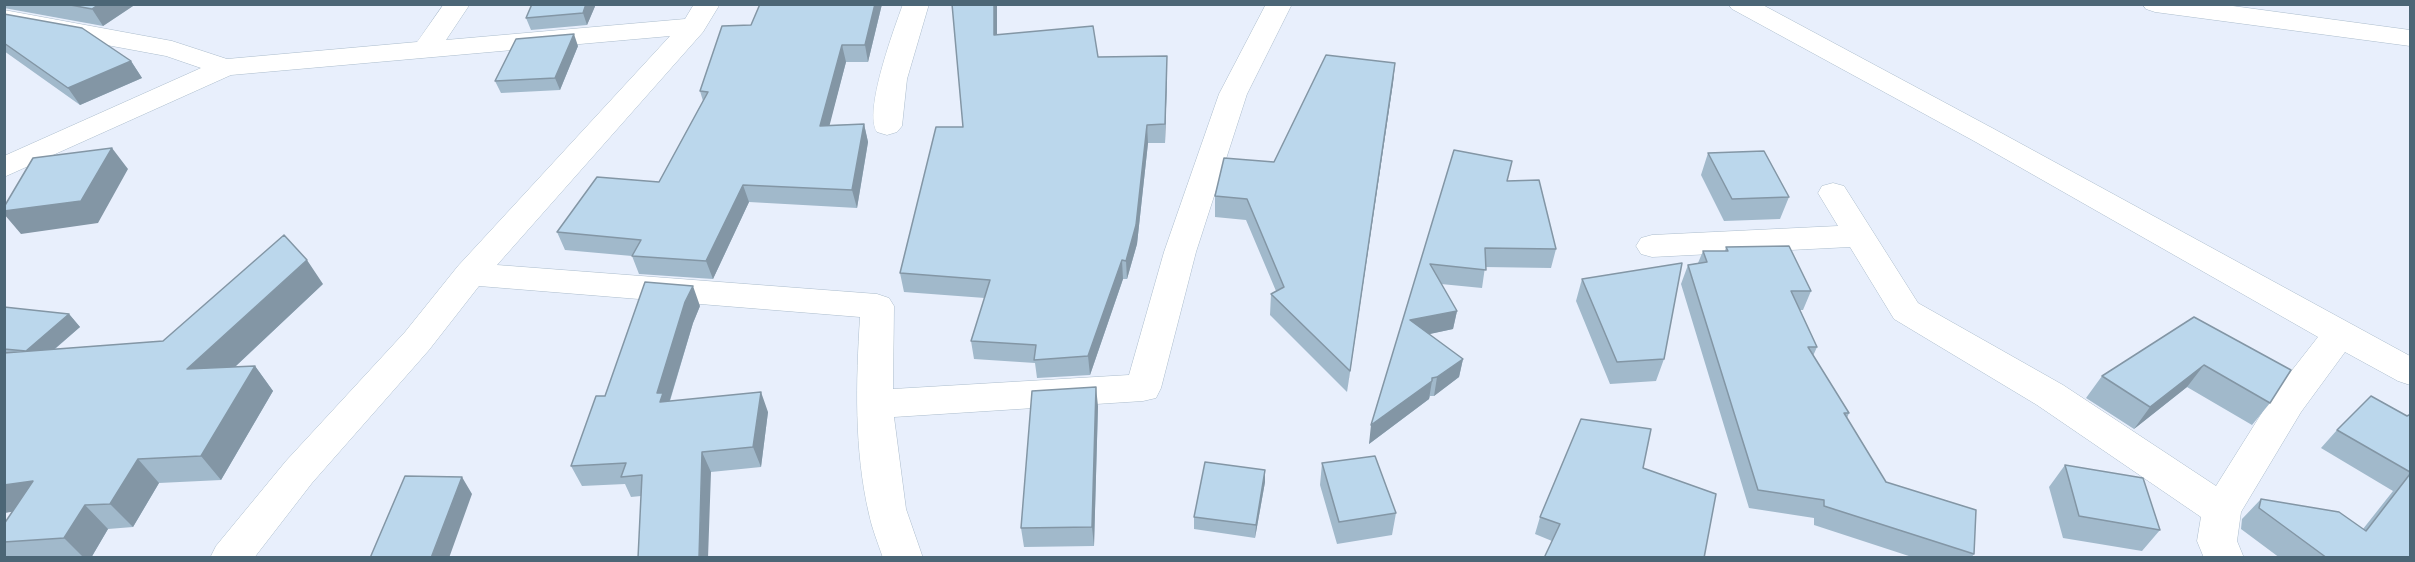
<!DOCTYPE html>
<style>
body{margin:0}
#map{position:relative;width:2415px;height:562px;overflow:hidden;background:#e8effc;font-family:Poppins,sans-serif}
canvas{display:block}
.frame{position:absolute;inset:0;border:6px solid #4c6676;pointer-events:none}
</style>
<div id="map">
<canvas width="2415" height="562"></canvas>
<div class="frame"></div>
</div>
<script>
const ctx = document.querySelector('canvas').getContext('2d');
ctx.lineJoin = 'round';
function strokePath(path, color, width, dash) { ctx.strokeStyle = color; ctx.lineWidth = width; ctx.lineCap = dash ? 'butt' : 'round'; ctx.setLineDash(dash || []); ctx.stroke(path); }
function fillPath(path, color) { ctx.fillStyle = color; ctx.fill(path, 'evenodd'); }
const minor = new Path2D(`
 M444 4H470L446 40 685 19 694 4H720L703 32 497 265 877 294 889 298 894 306 893 389 1129 375 1164 252 1219 94 1266 4H1292L1247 94 1196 252 1161 388 1156 398 1143 401 894 417 906 509 923 558H883C878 543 872 529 869 514 854 450 856 381 860 317L479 286 429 350 312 483 254 558H210L216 546 286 461 405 332 458 266 670 36 231 75 4 177V156L201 68 166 56 4 26V10L172 41 227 59 417 42Z
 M903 4H929L907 79 902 126 897 132 887 135 877 132C863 112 894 29 903 4Z
 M1728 4H1761L1994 129 2410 356V385L2398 381 2345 352 2301 412 2241 512 2237 541 2244 558H2204L2197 541 2201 517 2037 405 1894 319 1850 247 1652 257 1641 254 1636 246 1641 238 1652 235 1838 226 1818 193 1822 186 1833 183 1844 186 1918 303 2063 385 2216 486 2275 392 2318 337 1974 141 1732 9Z
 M2142 4H2218L2410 30V46L2155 12 2146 9Z`);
strokePath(minor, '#abbccc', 1);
fillPath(minor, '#fff');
fillPath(new Path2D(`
 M4 4H136L103 26 4 8Z
 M532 4H596L587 25 531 30 526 18Z
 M760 4H882L868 62H846L829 125 864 124 868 142 857 208 749 202 713 279 639 274 632 256 565 250 557 232 659 182 703 101 700 91 751 25Z
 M952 4H997V34L1098 57 1167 74 1165 143H1148L1137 244 1127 279H1123L1090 375 1037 378 1035 363 974 359 971 341 985 298 904 292 900 273 963 127Z
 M4 14 131 61 142 78 80 105 4 51Z
 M578 46 560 90 501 93 495 81Z
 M1395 63 1393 83 1347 392 1270 315 1271 294 1276 291 1246 220 1215 217V196L1274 162Z
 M1454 150 1508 181 1556 249 1551 268 1485 267 1482 288 1441 284 1457 311 1453 329 1429 334 1463 359 1459 377 1434 396H1430L1429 399 1369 444Z
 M1708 153 1789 197 1780 219 1724 221 1701 175Z
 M1726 247 1811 291 1803 310H1800L1817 347 1813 356 1849 413 1847 418 1886 482 1974 554 1971 558H1915L1814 525V518L1749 508 1681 284 1688 265 1698 263 1703 251H1725Z
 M1582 279 1664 359 1656 381 1610 384 1576 301Z
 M323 284 235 367 255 366 273 391 221 480 159 483 133 527 108 529 91 558H7L4 555V524L13 511 4 513V307L69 314 80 327 55 349 163 341Z
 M700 306 693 323 670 401 768 412 761 467 711 472 641 496 631 497 625 484 582 486 571 466 605 396Z
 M2194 317 2270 403 2252 425 2187 387 2134 429 2086 398 2102 376Z
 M1098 406 1094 546 1024 547 1021 528Z
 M2407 416H2410V558H2280L2241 529 2242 519 2261 499 2363 529 2393 491 2321 448 2337 430Z
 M1322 463 1396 513 1392 535 1337 544 1320 485Z
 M2065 465 2160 530 2142 551 2063 538 2049 487Z
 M1643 468 1552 541 1535 534 1540 517Z
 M1265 470V482L1255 538 1194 529V517Z`), '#a1b9cb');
fillPath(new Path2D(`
 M99 4H136L103 26 92 9Z
 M586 4H596L587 25 583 13Z
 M875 4H882L868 62 865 45Z
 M994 4H997V52L994 35Z
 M574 34 578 46 560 90 555 78Z
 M842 45 846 62 825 143 820 126Z
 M1167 56V74L1165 143V124Z
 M131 61 142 78 80 105 68 88Z
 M1395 63 1393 83 1347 392 1350 371Z
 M864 124 868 142 857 208 852 190Z
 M1147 125 1148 143 1137 244 1127 279 1126 261Z
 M112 148 128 169 98 223 21 234 4 214V211Z
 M743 185 749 202 713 279 706 261Z
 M307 260 323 284 206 394 187 369Z
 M1122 260 1123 279 1090 375 1088 356Z
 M693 286 700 306 693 323 668 406 660 402 657 393 685 302Z
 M1457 311 1453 329 1407 339 1410 320Z
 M69 314 80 327 37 364 26 351Z
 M1463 359 1459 377 1434 396 1437 377Z
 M2204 365 2187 387 2134 429 2150 407Z
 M255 366 273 391 221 480 201 456Z
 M1432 381 1429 399 1369 444 1371 425Z
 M1096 387 1098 406 1094 546 1092 527Z
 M761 392 768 412 761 467 753 447Z
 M702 452 711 472 708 558H699Z
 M138 459 159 483 133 527 110 504Z
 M1265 470V482L1255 538 1256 525Z
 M462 477 472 494 449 558H431Z
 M33 481 57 505 4 513V485Z
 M85 505 108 529 91 558H84L64 538Z`), '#8396a5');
const building = new Path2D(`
 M65 4H99L92 9Z
 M532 4H586L583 13 526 18Z
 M760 4H875L865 45H842L820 126 864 124 852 190 743 185 706 261 632 256 641 240 557 232 597 177 659 182 708 92 700 91 722 26 751 25Z
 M952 4H994V35L1093 26 1098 57 1167 56 1165 124 1147 125 1136 225 1126 261 1122 260 1088 356 1034 360 1036 345 971 341 990 280 900 273 936 127H963Z
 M4 14 82 28 131 61 68 88 4 43Z
 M574 34 555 78 495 81 516 39Z
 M1326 55 1395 63 1350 371 1271 294 1284 287 1247 199 1215 196 1224 158 1274 162Z
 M112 148 81 201 4 211V207L33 158Z
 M1454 150 1512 161 1507 181 1539 180 1556 249 1485 248 1486 270 1430 264 1457 311 1410 320 1463 359 1437 377 1432 378V381L1371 425Z
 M1764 151 1789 197 1732 199 1708 153Z
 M284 235 307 260 187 369 255 366 201 456 138 459 110 504 85 505 64 538 4 542V524L33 481 4 485V353L163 341Z
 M1789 246 1811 291H1791L1817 347H1808L1849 413H1844L1886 482 1976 510 1974 554 1824 506V500L1758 490 1688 265 1707 262 1703 251H1728L1726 247Z
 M1682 263 1664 359 1617 362 1582 279Z
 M645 282 693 286 685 302 657 393H663L660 402 761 392 753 447 702 452 699 558H638L642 475 621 477 626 463 571 466 596 396H605Z
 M4 307 69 314 26 351 4 349Z
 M2194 317 2291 370 2270 403 2204 365 2150 407 2102 376Z
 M1096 387 1092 527 1021 528 1032 391Z
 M2371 396 2407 416 2409 415 2410 416V472L2337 430Z
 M1581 419 1651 429 1643 468 1716 494 1704 558H1544L1560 524 1540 517Z
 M1375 456 1396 513 1339 522 1322 463Z
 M1205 462 1265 470 1256 525 1194 517Z
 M2065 465 2143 478 2160 530 2079 516Z
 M2410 474V558H2327L2259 508 2261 499 2339 512 2366 531Z
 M405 476 462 477 431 558H370Z`);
fillPath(building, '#bbd7ec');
strokePath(building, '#8396a5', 1.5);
</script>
